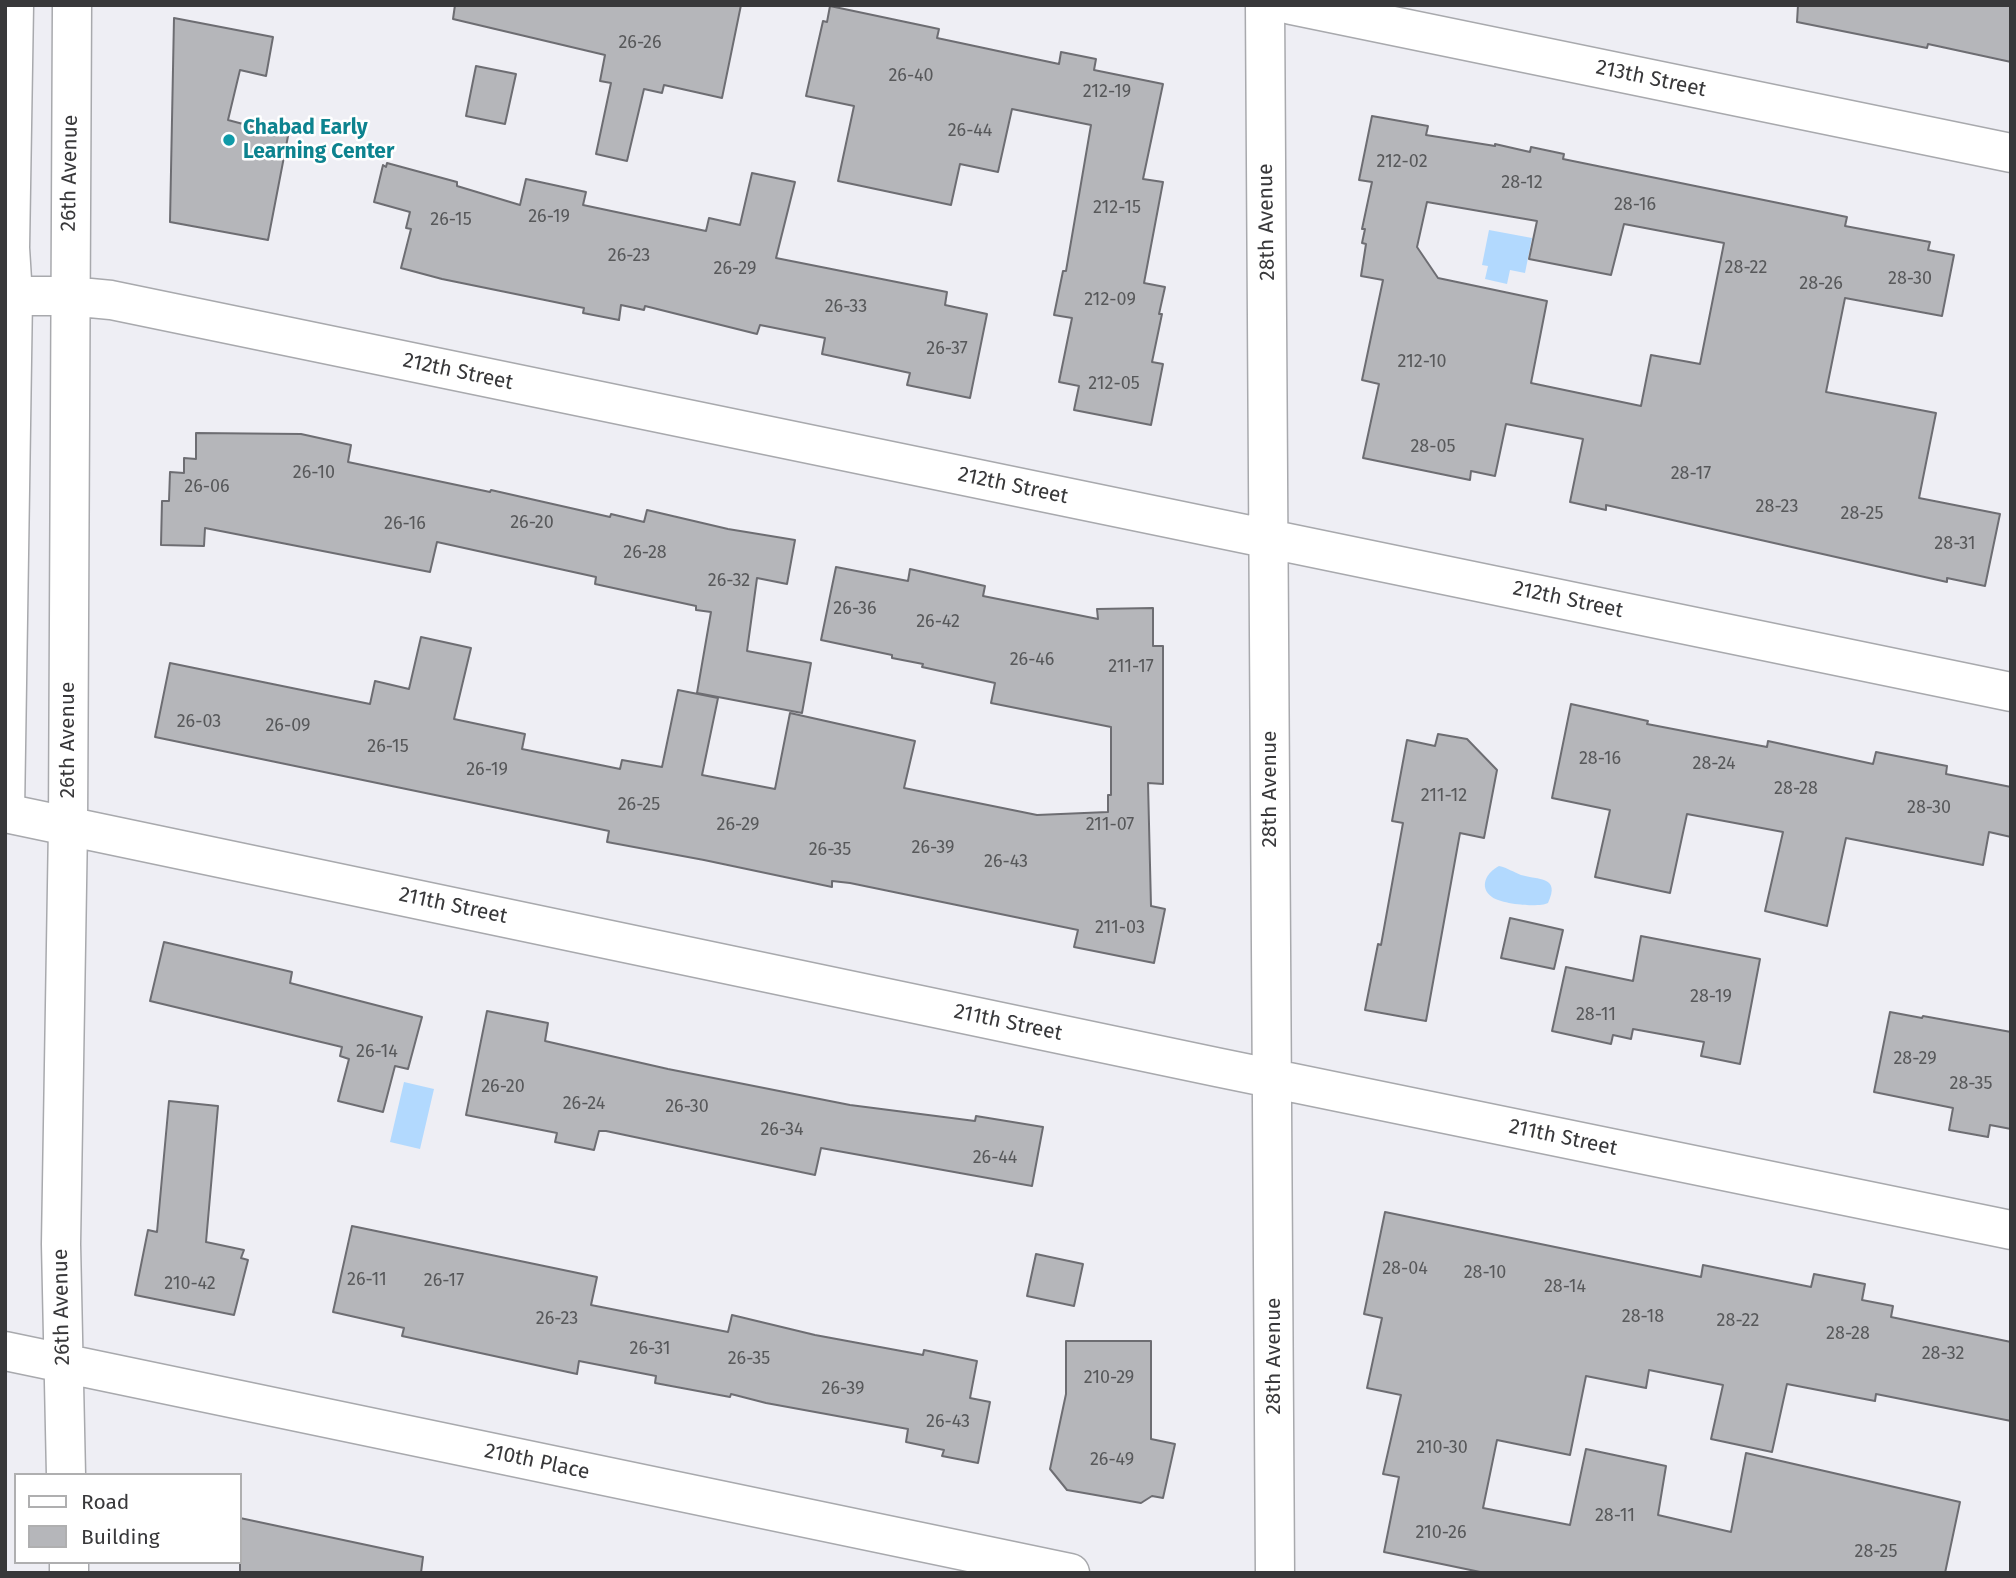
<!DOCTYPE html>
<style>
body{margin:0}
#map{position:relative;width:2016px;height:1578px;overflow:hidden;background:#eeeef4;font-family:"Fira Sans",sans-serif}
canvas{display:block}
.frame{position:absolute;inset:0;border:7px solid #38383a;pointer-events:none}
.legend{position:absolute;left:14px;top:1473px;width:228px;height:91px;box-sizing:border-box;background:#fff;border:2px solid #afafb0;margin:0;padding:9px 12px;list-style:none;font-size:21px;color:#38383a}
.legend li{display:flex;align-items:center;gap:14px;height:35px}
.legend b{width:35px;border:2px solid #afafb0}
</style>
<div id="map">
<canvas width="2016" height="1578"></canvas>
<div class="frame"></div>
<ul class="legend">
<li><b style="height:9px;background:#fff"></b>Road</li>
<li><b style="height:19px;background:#b5b6ba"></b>Building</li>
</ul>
</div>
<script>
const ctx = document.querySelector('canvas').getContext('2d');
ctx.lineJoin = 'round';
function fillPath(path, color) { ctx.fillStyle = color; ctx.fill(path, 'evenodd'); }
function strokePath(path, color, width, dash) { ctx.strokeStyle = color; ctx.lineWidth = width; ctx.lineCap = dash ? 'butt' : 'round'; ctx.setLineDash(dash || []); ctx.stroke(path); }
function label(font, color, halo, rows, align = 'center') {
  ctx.font = font + ' "Fira Sans",sans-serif'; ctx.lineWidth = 5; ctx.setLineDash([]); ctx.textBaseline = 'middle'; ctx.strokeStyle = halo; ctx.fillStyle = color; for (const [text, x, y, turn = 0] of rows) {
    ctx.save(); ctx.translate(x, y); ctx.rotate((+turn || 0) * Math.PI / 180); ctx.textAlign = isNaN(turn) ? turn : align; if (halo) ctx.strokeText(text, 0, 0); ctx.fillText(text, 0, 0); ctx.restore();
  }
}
fillPath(new Path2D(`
 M1489 230 1532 238 1525 273 1510 270 1507 284 1485 279 1488 266 1482 265Z
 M1499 866C1508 868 1513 872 1521 875 1538 880 1561 876 1548 903 1538 908 1501 904 1492 897 1478 887 1487 872 1499 866Z
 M404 1082 434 1089 420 1149 390 1142Z`), '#b2d9fe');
const building = new Path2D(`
 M455 5H741L722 98 664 85 662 93 644 89 627 161 596 154 611 83 600 81 605 55 453 19Z
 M1798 5H2011V62L1928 44 1927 48 1797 22Z
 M830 6 939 29 937 38 1059 64 1061 52 1096 59 1094 70 1163 84 1143 179 1163 182 1144 283 1165 287 1159 314H1162L1152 362 1163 364 1151 425 1074 410 1079 386 1059 382 1072 318 1054 315 1063 271H1066L1091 125 1012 109 998 172 960 164 951 205 838 181 854 106 806 96 823 21 827 22Z
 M174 18 273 37 266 76 240 70 228 120 288 136 268 240 170 222Z
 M476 66 516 74 505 124 466 116Z
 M1372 116 1428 126 1426 135 1495 146V144L1530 152 1531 147 1564 154 1563 159 1847 217 1845 226 1930 242 1928 250 1954 255 1942 316 1845 298 1826 392 1936 413 1919 498 2000 514 1985 586 1947 578V582L1911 574 1606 505V510L1570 502 1583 439 1506 424 1495 476 1471 471 1470 480 1363 458 1379 384 1362 380 1383 280 1361 276 1366 244 1362 243 1365 229H1362L1372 182 1359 180ZM1427 202 1537 221 1529 259 1611 275 1624 224 1724 243 1700 364 1651 355 1641 406 1531 383 1547 301 1438 278 1417 247Z
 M387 163 457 182V186L520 205 526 179 586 192 583 205 706 231 709 218 740 225 752 173 795 182 776 258 947 292 945 305 987 314 970 398 907 385 910 373 822 354 825 338 760 325 757 334 645 306 644 310 621 305 619 320 583 313 584 308 442 279 401 268 411 229 406 228 410 212 374 202 383 165 386 167Z
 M196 433 301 434 351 445 348 462 490 492 491 490 610 517 611 514 644 522 647 510 728 529 795 540 787 584 757 578 747 651 811 663 802 713 697 693 711 612 696 610V606L595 584 596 577 437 542 430 572 205 528 204 546 161 545 162 501H169L170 472 184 473V458L196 459Z
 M836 567 908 581 910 569 985 586 983 596 1098 619 1097 609 1153 608V646H1163V784L1148 783 1151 906 1165 909 1154 963 1074 947 1078 930 850 883 832 881V887L704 860 607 842 609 831 155 737 170 663 370 704 375 681 409 689 421 637 471 648 454 719 525 734 522 749 620 769 622 760 662 767 678 690 718 698 702 775 775 789 790 713 915 741 904 788 1037 815 1108 812V795H1111V727L991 703 995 683 922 667 923 664 892 658V655L821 640Z
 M1571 704 1648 721 1647 724 1767 747 1768 741 1873 764 1876 752 1947 766 1946 774 2011 787V837L1989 832 1983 865 1846 838 1827 926 1765 911 1783 832 1687 814 1670 893 1595 877 1610 810 1552 798Z
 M1438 734 1467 739 1497 770 1484 838 1460 833 1426 1021 1365 1010 1378 944 1381 945 1403 823 1392 821 1407 740 1435 746Z
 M1510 918 1563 930 1554 969 1501 958Z
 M1641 936 1760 959 1740 1064 1701 1056 1704 1042 1633 1029 1631 1039 1613 1035 1611 1044 1552 1031 1566 967 1633 981Z
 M164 942 292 972 290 983 422 1017 408 1069 395 1066 383 1112 338 1101 349 1059 340 1056 342 1047 150 1001Z
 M487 1011 548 1023 545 1041 668 1069 850 1105 975 1121 976 1116 1043 1127 1032 1186 821 1148 815 1175 606 1131H599L594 1150 555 1142 557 1133 466 1115Z
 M1890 1012 1922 1018 1923 1016 2011 1032V1129L1990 1125 1988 1137 1949 1130 1953 1108 1874 1092Z
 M169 1101 218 1106 206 1242 244 1250 241 1258 248 1260 234 1315 135 1295 148 1230 157 1232Z
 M1385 1212 1701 1277 1703 1265 1811 1287 1814 1274 1865 1284 1862 1300 1893 1306 1891 1317 2011 1342V1421L1876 1394 1875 1401 1787 1384 1772 1452 1711 1439 1723 1385 1649 1370 1646 1388 1586 1376 1570 1455 1497 1440 1483 1508 1570 1525 1586 1449 1666 1466 1658 1515 1731 1532 1746 1453 1960 1502 1945 1573H1485L1384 1552 1399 1477 1383 1474 1401 1395 1367 1388 1382 1318 1364 1314Z
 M352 1226 597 1277 591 1305 728 1332 732 1315 815 1335 923 1355 924 1350 977 1361 970 1398 990 1402 978 1463 942 1456 944 1450 906 1442 908 1429 766 1403 731 1394 730 1397 655 1383 656 1376 579 1361 577 1374 402 1336 404 1328 333 1312Z
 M1036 1254 1083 1264 1074 1306 1027 1296Z
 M1066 1341H1151V1439L1175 1444 1163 1498 1152 1496 1141 1503 1067 1490 1050 1469 1066 1394Z
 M240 1518 423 1557 421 1573H240Z`);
fillPath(building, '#b5b6ba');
strokePath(building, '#6d6d72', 2);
const minor = new Path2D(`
 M1265 5 1275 1573
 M1291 5 2011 153
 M13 296H69L111 300 2011 692
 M5 812 13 296 10 248 14 5
 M5 813 1216 1067 2011 1230
 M5 1351 1070 1573
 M66 1475 61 1244 68 826 72 5
 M69 1562V1573`);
strokePath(minor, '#a8a9ad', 41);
strokePath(minor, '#fff', 38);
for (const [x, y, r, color] of [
 [229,140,7,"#0f9aa8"]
]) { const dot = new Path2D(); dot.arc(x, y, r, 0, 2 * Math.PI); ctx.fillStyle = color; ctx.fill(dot); strokePath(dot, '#fff', 2.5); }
label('18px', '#57585a', null, [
 ["26-26",640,43],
 ["26-40",911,76],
 ["212-19",1107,92],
 ["26-44",970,131],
 ["212-02",1402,162],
 ["28-12",1522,183],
 ["28-16",1635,205],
 ["212-15",1117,208],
 ["26-19",549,217],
 ["26-15",451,220],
 ["26-23",629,256],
 ["28-22",1746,268],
 ["26-29",735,269],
 ["28-30",1910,279],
 ["28-26",1821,284],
 ["212-09",1110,300],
 ["26-33",846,307],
 ["26-37",947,349],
 ["212-10",1422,362],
 ["212-05",1114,384],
 ["28-05",1433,447],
 ["26-10",314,473],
 ["28-17",1691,474],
 ["26-06",207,487],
 ["28-23",1777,507],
 ["28-25",1862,514],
 ["26-20",532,523],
 ["26-16",405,524],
 ["28-31",1955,544],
 ["26-28",645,553],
 ["26-32",729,581],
 ["26-36",855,609],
 ["26-42",938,622],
 ["26-46",1032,660],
 ["211-17",1131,667],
 ["26-03",199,722],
 ["26-09",288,726],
 ["26-15",388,747],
 ["28-16",1600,759],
 ["28-24",1714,764],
 ["26-19",487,770],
 ["28-28",1796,789],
 ["211-12",1444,796],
 ["26-25",639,805],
 ["28-30",1929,808],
 ["26-29",738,825],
 ["211-07",1110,825],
 ["26-39",933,848],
 ["26-35",830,850],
 ["26-43",1006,862],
 ["211-03",1120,928],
 ["28-19",1711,997],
 ["28-11",1596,1015],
 ["26-14",377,1052],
 ["28-29",1915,1059],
 ["28-35",1971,1084],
 ["26-20",503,1087],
 ["26-24",584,1104],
 ["26-30",687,1107],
 ["26-34",782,1130],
 ["26-44",995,1158],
 ["28-04",1405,1269],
 ["28-10",1485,1273],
 ["26-11",367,1280],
 ["26-17",444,1281],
 ["210-42",190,1284],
 ["28-14",1565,1287],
 ["28-18",1643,1317],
 ["26-23",557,1319],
 ["28-22",1738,1321],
 ["28-28",1848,1334],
 ["26-31",650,1349],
 ["28-32",1943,1354],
 ["26-35",749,1359],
 ["210-29",1109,1378],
 ["26-39",843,1389],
 ["26-43",948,1422],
 ["210-30",1442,1448],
 ["26-49",1112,1460],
 ["28-11",1615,1516],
 ["210-26",1441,1533],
 ["28-25",1876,1552]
]);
label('21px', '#38383a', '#fff', [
 ["213th Street",1651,79,12],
 ["26th Avenue",70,173,-89],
 ["28th Avenue",1267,222,-91],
 ["212th Street",458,372,12],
 ["212th Street",1013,486,12],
 ["212th Street",1568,600,12],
 ["26th Avenue",68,740,-90],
 ["28th Avenue",1270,789,-90],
 ["211th Street",453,906,12],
 ["211th Street",1008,1023,12],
 ["211th Street",1563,1138,12],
 ["26th Avenue",62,1307,-91],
 ["28th Avenue",1274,1356,-90],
 ["210th Place",537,1462,12]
]);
label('bold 21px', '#0d838f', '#fff', [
 ["Chabad Early",243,128],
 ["Learning Center",243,152]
], 'left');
</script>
